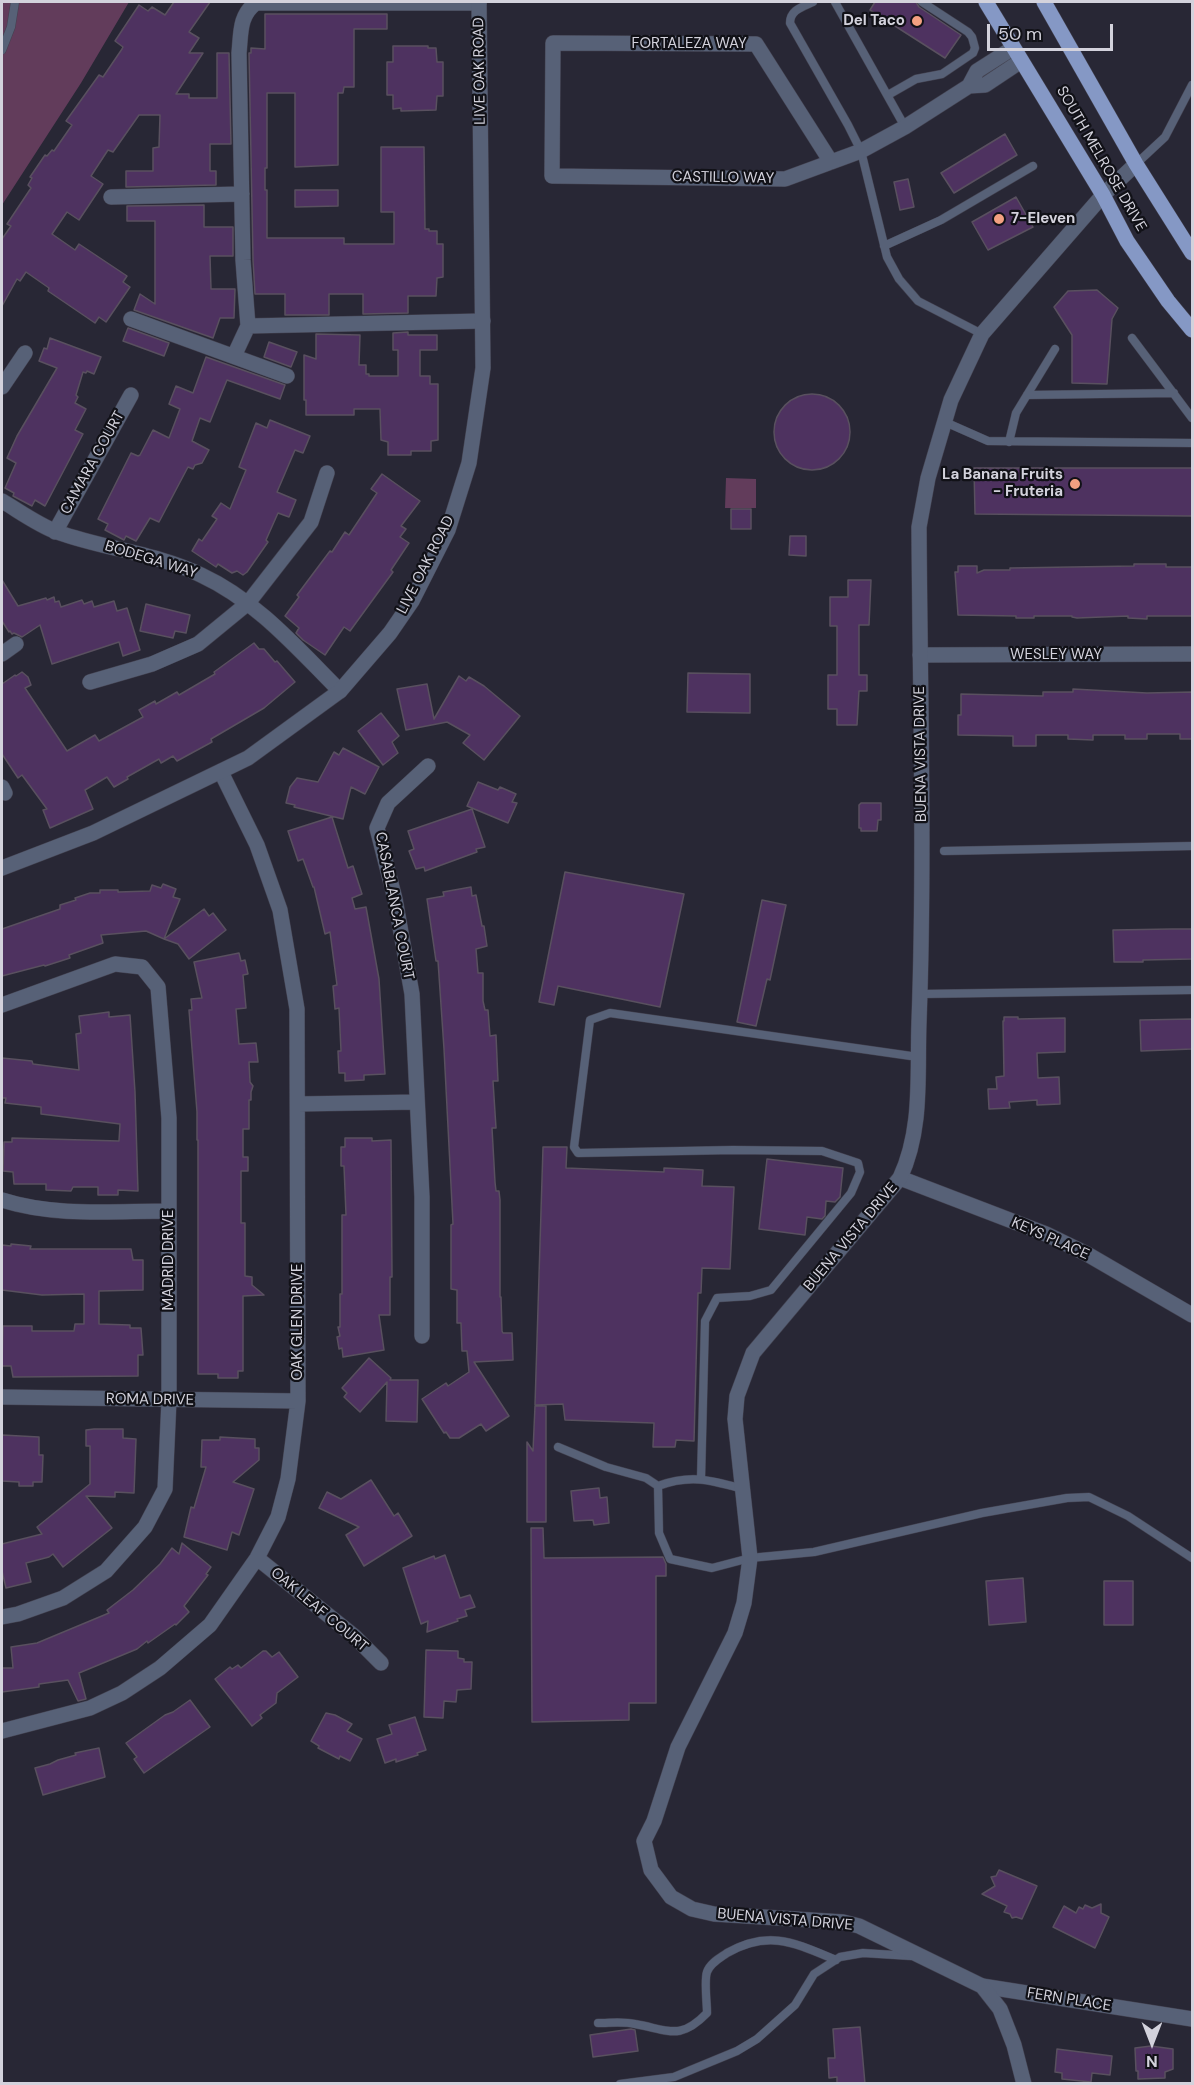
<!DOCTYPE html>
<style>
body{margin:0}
#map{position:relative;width:1194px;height:2085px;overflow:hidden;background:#282735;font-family:"DM Sans",sans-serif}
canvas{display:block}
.frame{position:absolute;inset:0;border:3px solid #d3d2dc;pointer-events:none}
.north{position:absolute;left:1122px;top:2013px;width:60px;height:60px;-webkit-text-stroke:4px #111117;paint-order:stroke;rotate:180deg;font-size:16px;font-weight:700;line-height:24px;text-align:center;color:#d3d2dc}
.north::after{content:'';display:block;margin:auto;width:21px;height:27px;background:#d3d2dc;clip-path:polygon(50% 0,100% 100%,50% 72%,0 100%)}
.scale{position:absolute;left:987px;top:24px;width:126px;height:27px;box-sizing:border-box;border:3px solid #d3d2dc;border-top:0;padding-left:8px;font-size:18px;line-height:21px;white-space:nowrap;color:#d3d2dc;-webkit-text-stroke:4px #111117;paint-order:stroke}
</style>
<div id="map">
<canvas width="1194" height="2085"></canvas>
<div class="frame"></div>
<div class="north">N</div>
<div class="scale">50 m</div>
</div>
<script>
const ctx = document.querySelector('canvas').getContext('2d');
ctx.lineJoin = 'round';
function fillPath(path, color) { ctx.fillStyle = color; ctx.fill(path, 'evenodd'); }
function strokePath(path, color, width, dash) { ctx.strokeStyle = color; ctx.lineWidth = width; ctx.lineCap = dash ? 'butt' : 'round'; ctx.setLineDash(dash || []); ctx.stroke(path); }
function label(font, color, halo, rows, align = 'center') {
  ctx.font = font + ' "DM Sans",sans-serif'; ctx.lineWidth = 4.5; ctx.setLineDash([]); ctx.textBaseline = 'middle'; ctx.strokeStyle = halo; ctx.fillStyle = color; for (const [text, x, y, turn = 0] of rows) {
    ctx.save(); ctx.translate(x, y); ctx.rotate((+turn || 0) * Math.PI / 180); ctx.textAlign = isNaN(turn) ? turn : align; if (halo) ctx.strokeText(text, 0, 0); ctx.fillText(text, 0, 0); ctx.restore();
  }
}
fillPath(new Path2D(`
 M2 2H129L81 83 2 205Z
 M726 478 756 479V508H725Z`), '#623c5b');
const building = new Path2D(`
 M174 2H210L189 32 199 38 189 53H203L176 94H189V98H217V53H229L231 144H210V171H216V185L126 187V171H153V148L159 147 160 115H139L113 152 108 150 91 176 103 184 79 220 67 212 52 234 75 250 79 244 127 276 123 282 130 287 106 322 99 317 95 323 48 291 49 288 26 272 20 281 17 279 2 306V239L11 226 7 224 31 188 28 185 32 178 30 177 45 155 47 156 52 150 54 151 72 125 66 121 99 75 103 77 122 49 123 47 115 41 139 5 148 11 152 7 165 15Z
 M875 2H916L919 7 961 35 945 58 870 10Z
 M265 14H387V29H354V87H344L343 93H338V165L295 167V93H267V168H265V190H267V238H344V244H394V212H381V147H424L425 229H429V231H437V244H443V277L437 278 436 296H408V313L363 314V294H329V315H285V294H255L253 260 249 53H251V48L265 49Z
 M393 46H428V48H436L437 62H443V96H437L436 110 401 111V108L393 109V95H387V62H393Z
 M1005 134 1017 155 954 193 941 173Z
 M908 179 914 207 900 210 894 182Z
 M295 190H338V206L295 207Z
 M1016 197 1033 227 988 250 972 222Z
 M204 205V227H233V256H210L211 289H235L234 318H220L213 338 134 310 140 294 155 304V221H127V206Z
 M1097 290 1118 308 1112 319 1107 384 1072 383V335L1054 307 1068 291Z
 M128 328 169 343 164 356 123 341Z
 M408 332V335H437V350H420V376H430V384H438V440L431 441V451H411V455H388V442L381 440 380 409H354V415H306V400H304V355L316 359V334L360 335 359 365H366V374H369V376H398V350H393V333Z
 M50 338 101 357 94 374 87 371 86 373 83 372 76 395 78 397 75 403 86 409 75 430 83 434 45 506 35 500 32 506 13 496 14 493 5 488 16 463 7 458 17 436 57 368 39 361 44 348 47 349Z
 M269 342 297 352 291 367 264 357Z
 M206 357 285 385 280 399 227 380 210 422 200 418 192 441 209 450 202 463 195 465 193 469 188 467 159 522 150 518 136 541 126 536 124 540 105 530 108 524 98 519 131 453 138 456 140 455 153 430 169 438 180 409 169 404 176 386 193 393Z
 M774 432a38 38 0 1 1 76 0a38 38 0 1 1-76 0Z
 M270 420 310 436 303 453 295 450 277 492 296 500 289 517 278 513 266 540 268 542 247 572 243 575 237 571 232 573 218 564 216 567 192 551 199 539 202 541 217 519 212 516 221 503 230 509 246 470 239 467 256 423 267 428Z
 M974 468H1192V516L975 514Z
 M382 474 420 501 401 526 406 529 400 537 409 543 391 570 393 572 350 631 344 627 325 655 303 640 296 633 299 628 285 616 299 597 297 595 330 551 332 552 345 532 349 535 377 493 371 489Z
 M731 509H751V529H731Z
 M790 536H806V556L789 555Z
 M1134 564H1166V567H1192V616H1147V619L1128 618V616L1077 618 1072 617V616H1034V618H1016V616L958 615 955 572H958V566H977V573L984 570H1010V568L1134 566Z
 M2 580 18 606 46 598 47 600 54 597 55 602 59 601 61 607 82 600 84 604 92 601 94 607 114 601 117 611 127 608 140 650 123 656 119 642 52 664 40 625 22 637 14 633 12 634 10 631 9 632 2 621Z
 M848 580H871L869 625H859V675H867V691H859L857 725H837V709H828V675H837V626H830V597H848Z
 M146 604 190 615 186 633 175 631 173 638 140 631Z
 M254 643 259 649H264L275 662 277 661 295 682 264 708 211 739 212 742 177 761 173 756 161 763 159 759 127 777 128 779 114 787 107 777 85 790 93 809 50 828 43 810 47 809 22 775 18 778 2 754V684L15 675 16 676 22 672 28 677 31 685 25 688 67 751 95 735 99 741 143 717 139 710 155 701 156 704 177 692 179 695 215 674 214 672Z
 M688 673 750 674V713L687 712Z
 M459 676 466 681 469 677 484 686 520 716 484 760 463 743 470 735 447 722 406 730 397 689 427 684 434 719Z
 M1073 689 1147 693 1192 692V739H1180V734H1147V739H1125V735H1093V740L1068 739V735H1036V746H1013V736L958 735V715H961V694L1043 696V692H1073Z
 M381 713 399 736 392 742 398 753 383 765 358 731Z
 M343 748 379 767 365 794 351 787 343 819 294 807 295 805 286 803 290 787 297 778 318 782 334 752 339 755Z
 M478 782 498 790 500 787 516 794 512 802 517 803 508 823 467 806Z
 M861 803H881V820H878L877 831H861V828H859V805Z
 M472 809 485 847 476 849 477 852 425 871 424 867 416 869 409 851 414 849 408 831Z
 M332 817 348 868 353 866 362 894 352 898 355 909 366 907 379 979 385 1074 364 1075V1080L345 1081V1073H339L338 1051H341L339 1008 335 1009 333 986 337 985 330 932 325 934 314 887H313L303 859 298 861 288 831Z
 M565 872 684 894 660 1007 558 986 554 1005 539 1002Z
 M163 884 176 889 173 897 180 899 164 939 146 931 101 935 103 943 69 955 70 958 45 966 44 965 2 976V929L60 909V905L76 900 75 898 90 893H100V890H118V892L150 891 152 885 161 888Z
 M471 887 472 896 476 895 482 926H484L487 946 476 949 478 973H483V1001L485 1010H488L490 1036 496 1035 498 1081H493L496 1128H492L495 1182 496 1191H499L500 1200V1297H501L502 1331 503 1333H512L513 1360 474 1362 509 1416 486 1431 481 1424 459 1438H450L446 1432 444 1433 422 1399 446 1383 448 1386 469 1372 467 1351H462L461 1323H457V1290L451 1289V1225L453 1224 444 1049 438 961H436L427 899 444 896 443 892Z
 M762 900 786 905 770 980 767 979 756 1026 737 1022Z
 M204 909 209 916 213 913 226 930 189 959 178 944 164 939Z
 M1172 929H1192V959L1143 960V962H1114L1113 930Z
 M239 953 241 961 245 960 248 974 243 975 246 1008 236 1009 239 1044 256 1043 258 1062H249L250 1082 253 1086 251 1092V1100H249V1129H243V1157H248V1171H241V1223H245V1276L252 1277V1285L264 1295 243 1296V1371H238V1378H218V1374H198V1140H197V1112L189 1010H192L191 999 202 998 194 962Z
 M109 1012V1017L130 1015 135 1092 138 1191 118 1190V1195H98V1187H73L71 1191 46 1190V1184H14L13 1172 3 1171 4 1142H12V1138L119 1141 120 1124 41 1114V1107L5 1103 6 1098H2V1058L32 1061 33 1064 79 1070 76 1034 81 1033 79 1016Z
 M1004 1017H1018V1019L1065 1018V1052L1037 1053 1038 1078 1059 1077 1060 1104 1037 1105V1100L1009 1102 1010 1108 989 1109 988 1089H997L996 1077 1004 1076 1003 1021H1004Z
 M1192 1019V1049L1141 1051 1140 1020Z
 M345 1138H372V1141L391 1140 392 1277H390V1315H379L384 1350 343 1357 342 1348 339 1349 337 1337 340 1336 338 1327H340V1294H342V1215H346L344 1166H341V1147H345Z
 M543 1147H567L566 1168 664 1172V1168L703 1170 702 1186 734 1187 730 1269 702 1268 701 1293H698L694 1441 676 1440 675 1447H653L654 1423 565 1420 563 1404 535 1405Z
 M767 1159 843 1168 840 1197 835 1202 826 1201 825 1216 822 1219 807 1217 805 1235 759 1229Z
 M11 1244 31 1246 30 1249H131L133 1260H143V1290L99 1291V1324L130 1325V1328H141L143 1355H138V1376L13 1377 11 1366H2L3 1326H32V1331H74L75 1324H84V1294L42 1295 2 1290V1245L11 1246Z
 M369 1358 391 1378 390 1380H418L417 1422 386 1421 387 1382 360 1412 344 1397 347 1393 342 1388Z
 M535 1406H546V1522H527V1442L533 1451Z
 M94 1429H123V1438L136 1439 134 1493 115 1492V1497L86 1496 112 1528 63 1567 53 1554 49 1557 26 1563 31 1582 6 1588 2 1571V1544L42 1534 37 1527 90 1484V1446H86V1430Z
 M2 1435 39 1437V1455H43L42 1482H33V1486H19V1482L2 1481Z
 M220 1437 255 1439V1448H259V1460L233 1482 254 1489 239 1535 232 1532 227 1550 184 1537 191 1507 194 1508 206 1467H201L202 1440H220Z
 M371 1480 394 1516 398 1513 412 1536 364 1566 346 1535 359 1527 319 1508 327 1492 341 1499Z
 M599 1488 600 1498 607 1497 609 1523 594 1525 593 1520 574 1521 571 1491Z
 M531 1528H543L544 1558 663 1557 666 1564V1576H656V1703H629V1720L532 1722Z
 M182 1543 211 1567 206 1574 208 1575 184 1606 189 1612 176 1625 175 1624 148 1643 147 1641 137 1649 79 1673 86 1699 78 1701 68 1680 39 1684V1687L2 1692V1668H13L11 1647 37 1643 109 1613 107 1610 133 1590 160 1564 172 1548 179 1554Z
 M445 1555 460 1598 470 1595 475 1607 465 1610 467 1616 457 1619 458 1621 427 1632 428 1621 421 1624 403 1568 434 1556 435 1559Z
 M1023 1578 1026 1622 989 1625 986 1581Z
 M1104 1581H1133V1625H1104Z
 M426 1650 458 1651V1658L464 1659V1662H472L471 1689 457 1690 456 1702 444 1701 443 1718 424 1717Z
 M263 1651H266L272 1657 279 1652 298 1677 277 1693 276 1703 260 1715 262 1718 252 1726 215 1679 230 1667 232 1669 238 1665 241 1668Z
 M190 1700 210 1727 144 1773 134 1759 137 1757 126 1743 165 1715 173 1712Z
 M326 1713 335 1715 352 1724 347 1731 362 1739 350 1761 340 1756 339 1759 318 1748 319 1746 311 1741Z
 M415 1717 426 1750 417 1753 418 1755 396 1762V1759L385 1763 377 1739 392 1734 389 1725Z
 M99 1748 105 1777 43 1795 35 1768 50 1764 58 1760 76 1755 75 1753Z
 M999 1870 1037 1886 1022 1919 1016 1917 1012 1918 1010 1914 1004 1912 1007 1906 982 1894 995 1886 991 1877 996 1876Z
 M1101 1904V1913L1109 1917 1095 1948 1053 1927 1064 1906 1076 1913 1079 1907 1083 1909 1085 1905 1092 1908Z
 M860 2027 865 2084H837V2077L829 2078 828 2058H835L833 2029Z
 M631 2029 635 2030 638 2051 593 2057 590 2035Z
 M1151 2046 1173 2049V2069L1165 2072V2078L1138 2079V2071H1136L1135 2048Z
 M1057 2049 1112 2056 1110 2075 1092 2073 1091 2082 1062 2079V2073L1055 2072Z`);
fillPath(building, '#4e3260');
strokePath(building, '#59505f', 1.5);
const service = new Path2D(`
 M813 2C802 7 790 10 790 23L848 125 861 151 887 257 899 279 918 301 982 334
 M835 2 905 127
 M2 50 11 27 15 2
 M888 95 916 79 942 74 973 53 975 48 972 37 968 32 922 2
 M1136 164 1165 137 1192 85
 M884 246 941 220 1033 166
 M1132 338 1192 418
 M1027 395 1174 393
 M945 422 988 441 1192 443
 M1009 442 1016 413 1055 349
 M944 851 1192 846
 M921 994 1192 990
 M558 1447 606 1467 646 1478 658 1486
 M701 1479 705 1321 717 1298 750 1296 771 1290 851 1193 860 1172 858 1163 822 1151 733 1150 578 1153 574 1147 590 1020 610 1013 918 1057
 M743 1489C710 1480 691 1474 658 1486L659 1533 670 1559 712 1568 750 1558 814 1552 982 1513 1067 1498 1089 1497 1128 1516 1192 1558
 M598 2023C610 2023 623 2021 635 2024 669 2030 680 2041 707 2013 707 2003 704 1980 707 1972 710 1963 720 1958 727 1953 769 1929 795 1943 836 1960
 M620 2084 674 2077 737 2051 757 2039 795 2005 814 1974 840 1957 863 1953 911 1956`);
const minor = new Path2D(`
 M479 3H256C239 15 241 34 239 53L243 260 248 326 483 321
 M969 86 977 71 1013 48
 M831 162 756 44 553 43 552 176 785 179 861 151 905 127 969 86 985 85 1021 61
 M111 197 242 194
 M131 319 287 376
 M234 356 248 326
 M2 387 25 353
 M2 501C19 511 38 525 57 532 104 549 156 553 201 575 257 601 297 648 340 691
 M55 532 131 395
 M2 654 16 644
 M920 655 1192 654
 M90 682 152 664 198 644 248 603 311 522 327 473
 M2 787 5 793
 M2 1005 115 964 142 967 158 987 169 1118V1400L165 1489 145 1527 106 1571 63 1598 18 1614 2 1617
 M298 1104 417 1102
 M900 1178 1046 1234 1087 1254 1192 1315
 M2 1200C55 1217 113 1211 169 1211
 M422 1336V1197L412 994 395 899 377 828 388 803 428 766
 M2 1397 298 1401
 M257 1558 354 1636 381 1663
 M2 1731 90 1708 122 1693 160 1668 210 1625 257 1558 278 1517 288 1479 298 1401 297 1009 280 910 257 845 221 772
 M982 1986 1192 2019`);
const tertiary = new Path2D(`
 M2 868 93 833 248 758 340 691 390 633 412 601 448 530 469 463 483 368 479 2
 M1024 2084 1014 2045 1000 2009 982 1986 859 1926 843 1922 714 1914 692 1909 671 1897 651 1870 644 1841 654 1821 678 1747 735 1633 744 1603 750 1558 735 1419 737 1396 753 1353 900 1178C923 1129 917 1075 919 1022 925 857 920 692 919 527L928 478 951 400 982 334 1103 195 1136 164`);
const primary = new Path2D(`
 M986 2 1103 195 1127 241 1168 301 1192 330
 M1044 2 1136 164 1192 253`);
strokePath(service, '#434250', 9);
strokePath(minor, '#434250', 16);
strokePath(tertiary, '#434250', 16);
strokePath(primary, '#434250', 16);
strokePath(service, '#576177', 8);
strokePath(minor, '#576177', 15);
strokePath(tertiary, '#576177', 15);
strokePath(primary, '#8598c5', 15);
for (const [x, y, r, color] of [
 [917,21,6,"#f3a081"],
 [999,219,6,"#f3a081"],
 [1075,484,6,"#f3a081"]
]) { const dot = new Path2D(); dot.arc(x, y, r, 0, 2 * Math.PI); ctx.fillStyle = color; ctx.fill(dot); strokePath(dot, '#111117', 2); }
label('bold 15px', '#d3d2dc', '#111117', [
 ["Del Taco",905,21],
 ["7-Eleven",1011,219,"left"],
 ["La Banana Fruits",1063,475],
 ["- Fruteria",1063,492]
], 'right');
label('15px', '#d3d2dc', '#111117', [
 ["FORTALEZA WAY",689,44],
 ["LIVE OAK ROAD",480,71,-91],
 ["SOUTH MELROSE DRIVE",1101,159,60],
 ["CASTILLO WAY",723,178,1],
 ["CAMARA COURT",93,463,-61],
 ["BODEGA WAY",151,560,17],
 ["LIVE OAK ROAD",426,565,-63],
 ["WESLEY WAY",1056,655],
 ["BUENA VISTA DRIVE",921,754,-91],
 ["CASABLANCA COURT",394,906,79],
 ["BUENA VISTA DRIVE",851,1237,-50],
 ["KEYS PLACE",1050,1239,24],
 ["MADRID DRIVE",169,1260,-90],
 ["OAK GLEN DRIVE",298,1322,-90],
 ["ROMA DRIVE",150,1400,1],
 ["OAK LEAF COURT",319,1610,40],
 ["BUENA VISTA DRIVE",785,1920,5],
 ["FERN PLACE",1069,2000,9]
]);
</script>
